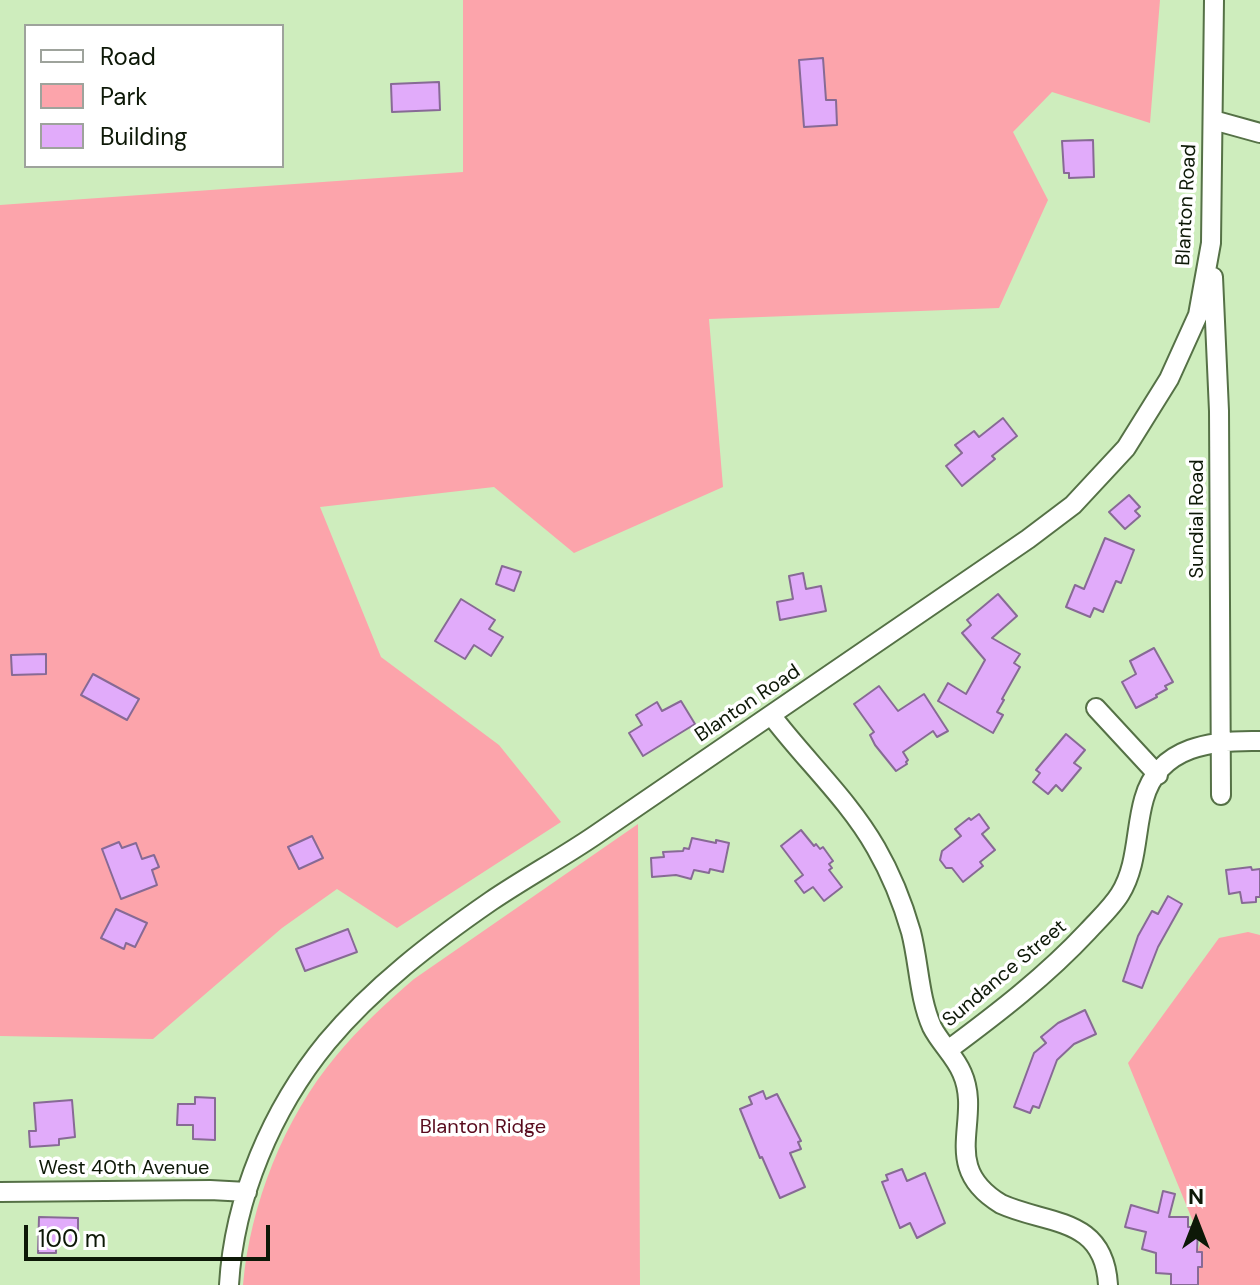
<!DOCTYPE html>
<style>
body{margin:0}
#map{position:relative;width:1260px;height:1285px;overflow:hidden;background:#ceedbd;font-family:"DM Sans",sans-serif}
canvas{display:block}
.legend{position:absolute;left:24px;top:24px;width:260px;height:144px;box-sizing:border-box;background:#fff;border:2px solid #9ea39c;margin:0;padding:10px 14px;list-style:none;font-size:24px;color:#0d1807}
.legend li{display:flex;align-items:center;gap:16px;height:40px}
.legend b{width:40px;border:2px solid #9ea39c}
.north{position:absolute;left:1156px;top:1181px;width:80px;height:80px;-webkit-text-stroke:6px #fff;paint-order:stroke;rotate:0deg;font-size:22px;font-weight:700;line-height:32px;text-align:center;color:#0d1807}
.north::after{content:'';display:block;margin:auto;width:28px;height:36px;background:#0d1807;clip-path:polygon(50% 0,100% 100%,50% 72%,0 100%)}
.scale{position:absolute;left:24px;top:1225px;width:246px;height:36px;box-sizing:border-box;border:4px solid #0d1807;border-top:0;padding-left:10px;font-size:24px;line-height:28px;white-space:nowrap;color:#0d1807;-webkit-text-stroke:6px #fff;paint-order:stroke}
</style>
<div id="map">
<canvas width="1260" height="1285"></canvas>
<ul class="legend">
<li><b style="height:10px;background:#fff"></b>Road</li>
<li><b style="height:22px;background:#fca4ab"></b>Park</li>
<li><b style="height:22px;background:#e1abfa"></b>Building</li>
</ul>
<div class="north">N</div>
<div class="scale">100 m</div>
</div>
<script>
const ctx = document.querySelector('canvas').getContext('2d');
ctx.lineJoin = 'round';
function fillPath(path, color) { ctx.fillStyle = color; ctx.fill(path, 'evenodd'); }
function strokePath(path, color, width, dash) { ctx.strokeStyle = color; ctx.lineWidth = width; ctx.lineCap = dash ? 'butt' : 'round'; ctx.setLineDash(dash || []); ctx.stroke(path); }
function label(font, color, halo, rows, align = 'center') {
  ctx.font = font + ' "DM Sans",sans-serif'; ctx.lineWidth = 7; ctx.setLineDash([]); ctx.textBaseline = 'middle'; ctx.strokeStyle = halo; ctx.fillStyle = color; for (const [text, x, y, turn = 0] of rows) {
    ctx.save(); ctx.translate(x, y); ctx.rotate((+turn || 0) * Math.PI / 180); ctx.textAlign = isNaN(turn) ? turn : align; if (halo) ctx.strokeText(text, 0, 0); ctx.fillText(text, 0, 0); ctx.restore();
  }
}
fillPath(new Path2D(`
 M463 0H1160L1150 123 1052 92 1013 132 1048 200 999 308 709 319 723 487 574 553 494 487 320 507 381 657 499 745 561 822 397 928 337 889 282 928 153 1039 0 1036V205L463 172Z
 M638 824 640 1285H243C250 1205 284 1118 336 1056 359 1028 386 1003 414 979Z
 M1248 932 1260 935V1285H1187L1201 1241 1128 1063 1219 938Z`), '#fca4ab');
const building = new Path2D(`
 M823 58 826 100H836L837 125 804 127 799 60Z
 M439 82 440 110 392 112 391 84Z
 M1093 140 1094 177 1069 178V173H1064L1062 141Z
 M1003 418 1017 436 992 456 995 459 962 486 946 466 962 453 955 445 974 431 979 437Z
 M1129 495 1140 507 1135 511 1140 516 1125 529 1109 512Z
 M1105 538 1134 550 1121 583 1116 581 1103 612 1094 608 1090 617 1066 607 1075 585 1084 589Z
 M502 566 521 572 514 591 496 584Z
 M803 573 806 589 821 586 826 611 780 620 777 602 793 599 789 576Z
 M998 594 1017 616 992 638 1020 654 1014 663 1020 667 1002 699 1004 700 997 712 1003 715 993 733 938 701 948 683 966 694 985 660 962 633 971 625 967 620Z
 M461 599 495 620 489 629 503 637 491 656 474 645 465 659 435 641Z
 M1154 648 1173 682 1165 686 1167 689 1156 695 1157 697 1136 708 1122 682 1136 674 1130 661Z
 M46 654V674L12 675 11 655Z
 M93 674 139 699 127 720 81 695Z
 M879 686 898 711 924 694 948 731 937 737 933 731 903 752 908 760 906 762 907 764 896 771 875 745 870 735 874 732 854 704Z
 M681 701 695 724 643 756 629 733 642 725 636 715 657 702 662 711Z
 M1066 734 1085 750 1074 763 1081 768 1062 791 1056 785 1048 794 1033 782 1040 773 1036 770Z
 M979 814 989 828 982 834 995 850 980 862 983 866 963 882 952 868H946L940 860 942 851 961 836 955 829 969 818 971 820Z
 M801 830 814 846 816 844 820 849 823 847 833 861 829 864 832 868 829 870 842 887 824 901 813 887 804 893 795 881 803 875 781 846Z
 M312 836 323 858 299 869 288 847Z
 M692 838 716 843V840L729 843 723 872 710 869 709 873 694 870 691 879 676 875 652 877 651 858 664 857 663 852 683 851 684 848 689 849Z
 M119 842 122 848 136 843 142 859 154 855 159 867 152 870 157 885 121 899 102 849Z
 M1251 867 1252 870 1260 869V897H1256V902L1242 903 1240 892 1229 894 1226 870Z
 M1168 896 1182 904 1158 947 1142 988 1123 981 1138 936 1152 911 1158 914Z
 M116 909 147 923 135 947 126 943 124 949 101 938Z
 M348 929 357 952 305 971 296 949Z
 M1085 1010 1096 1034 1074 1044 1057 1060 1039 1108 1033 1106 1030 1113 1014 1107 1034 1053 1046 1043 1041 1037 1058 1023Z
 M763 1091 766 1099 777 1094 801 1141 798 1142 801 1149 790 1153 805 1187 780 1198 762 1157 760 1158 740 1109 752 1104 749 1097Z
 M195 1097 215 1098V1140L193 1139V1125H177L178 1104H195Z
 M72 1100 75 1137 59 1139V1145L30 1147 29 1131H36L34 1103Z
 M902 1169 907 1181 925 1173 945 1223 917 1238 910 1223 900 1228 882 1182 888 1180 886 1175Z
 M1163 1191 1175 1194 1169 1217H1188V1227H1198L1197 1252H1202V1267H1198V1285H1171V1274L1156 1273V1253L1142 1249 1146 1232 1125 1227 1131 1205 1158 1213Z
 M39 1217 78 1218V1244L56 1243V1253H38Z`);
fillPath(building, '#e1abfa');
strokePath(building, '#876a95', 2);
const minor = new Path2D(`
 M1213 120 1260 133
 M1213 277 1219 411 1221 795
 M1096 708 1158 775
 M771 715C805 760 848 799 876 848 891 874 903 904 911 932 919 963 919 998 932 1027 940 1043 955 1056 962 1073 983 1120 938 1166 1001 1204 1047 1225 1104 1216 1108 1285
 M948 1050C998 1013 1046 976 1088 931 1099 919 1112 907 1120 894 1138 865 1135 830 1144 799 1159 745 1214 740 1260 741
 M0 1192 210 1190 247 1192
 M229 1285C234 1198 272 1109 327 1042 373 987 433 941 491 901 525 878 560 859 594 836 738 737 883 638 1028 539L1073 505 1126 448 1169 379 1198 315 1211 243 1214 0`);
strokePath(minor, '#557146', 22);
strokePath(minor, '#fff', 18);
label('20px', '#0d1807', '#fff', [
 ["Blanton Road",1187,205,-87],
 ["Sundial Road",1198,519,-90],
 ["Blanton Road",748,704,-34],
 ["Sundance Street",1005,974,-40],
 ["West 40th Avenue",124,1169]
]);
label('20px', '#590b1d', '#fff', [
 ["Blanton Ridge",483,1128]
]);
</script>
